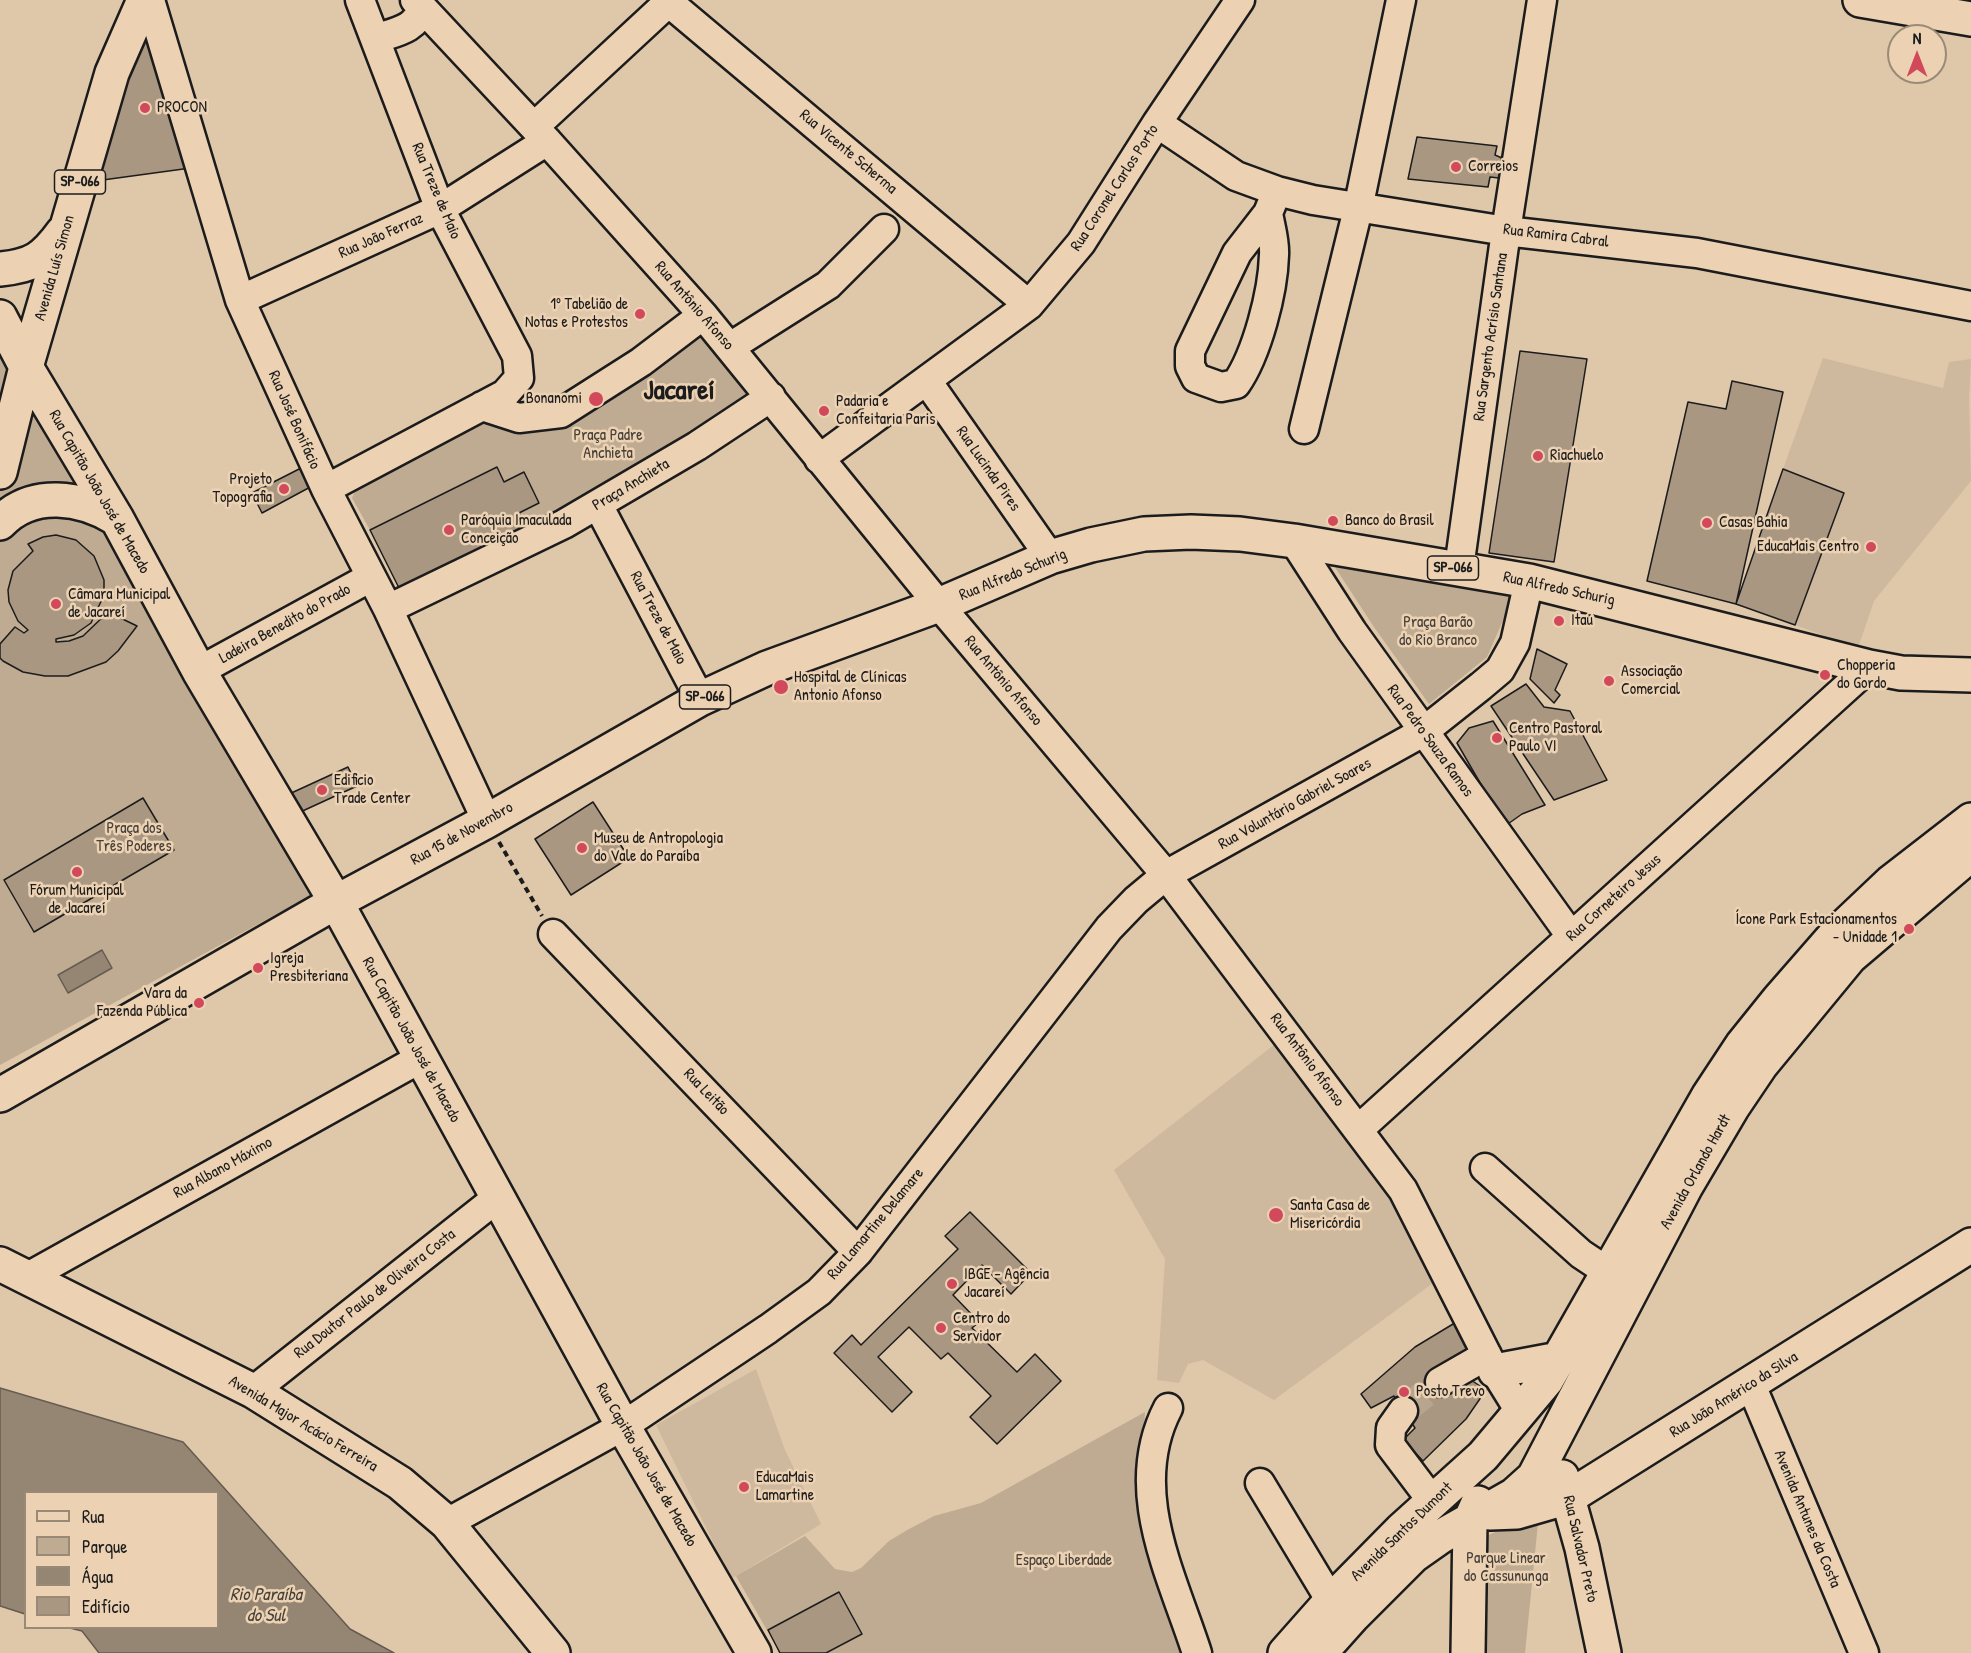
<!DOCTYPE html>
<meta charset="utf-8">
<style>
body{margin:0}
#map{position:relative;width:1971px;height:1653px;overflow:hidden;background:#dfc7aa;font-family:"Patrick Hand",sans-serif}
canvas{display:block}
.legend{position:absolute;left:24px;top:1491px;width:195px;height:138px;box-sizing:border-box;background:#ecd2b3;border:2px solid #998977;margin:0;padding:8px 10px;list-style:none;font-size:18px;color:#1c1c1c}
.legend li{display:flex;align-items:center;gap:12px;height:30px}
.legend b{width:30px;border:2px solid #998977}
.north{position:absolute;left:1887px;top:24px;width:60px;height:60px;box-sizing:border-box;background:#ecd2b3;border:2px solid #998977;border-radius:50%;rotate:0deg;font-size:16px;font-weight:700;line-height:24px;text-align:center;color:#1c1c1c}
.north::after{content:'';display:block;margin:auto;width:21px;height:27px;background:#d1495b;clip-path:polygon(50% 0,100% 100%,50% 72%,0 100%)}
</style>
<div id="map">
<canvas width="1971" height="1653"></canvas>
<ul class="legend">
<li><b style="height:8px;background:#ecd2b3"></b>Rua</li>
<li><b style="height:16px;background:#bfab92"></b>Parque</li>
<li><b style="height:16px;background:#958573"></b>Água</li>
<li><b style="height:16px;background:#a99782"></b>Edifício</li>
</ul>
<div class="north">N</div>
</div>
<script>
const ctx = document.querySelector('canvas').getContext('2d');
ctx.lineJoin = 'round';
function fillPath(path, color) { ctx.fillStyle = color; ctx.fill(path, 'evenodd'); }
function strokePath(path, color, width, dash) { ctx.strokeStyle = color; ctx.lineWidth = width; ctx.lineCap = dash ? 'butt' : 'round'; ctx.setLineDash(dash || []); ctx.stroke(path); }
function label(font, color, halo, rows, align = 'center') {
  ctx.font = font + ' "Patrick Hand",sans-serif'; ctx.lineWidth = 5; ctx.setLineDash([]); ctx.textBaseline = 'middle'; ctx.strokeStyle = halo; ctx.fillStyle = color; for (const [text, x, y, turn = 0] of rows) {
    ctx.save(); ctx.translate(x, y); ctx.rotate((+turn || 0) * Math.PI / 180); ctx.textAlign = isNaN(turn) ? turn : align; if (halo) ctx.strokeText(text, 0, 0); ctx.fillText(text, 0, 0); ctx.restore();
  }
}
fillPath(new Path2D(`
 M1823 358 1943 388 1949 362 1971 359 1969 398 1971 481 1874 601 1858 648 1795 625 1844 493 1783 469Z
 M1284 1037 1444 1275 1274 1400 1203 1360 1188 1364 1179 1383 1157 1380 1165 1259 1114 1170Z
 M756 1369 785 1450 821 1524 731 1579 656 1425Z`), '#cfb99e');
fillPath(new Path2D(`
 M0 327 317 892 0 1065Z
 M703 331 759 395 527 530 519 513 539 503 524 472 504 482 497 468 370 530 352 498 359 482 485 416 520 428Z
 M1329 558 1515 593 1487 657 1429 704 1374 627Z
 M1145 1412 1140 1489 1184 1653H780L736 1576 805 1536 835 1569 852 1572 861 1568 889 1541 909 1529 934 1516 981 1503Z
 M1539 1513 1525 1653H1474L1482 1538Z`), '#bfab92');
const water = new Path2D(`
 M102 950 112 968 68 993 58 975Z
 M0 1388 183 1442 350 1629 394 1653H99L82 1631 70 1628H218V1492H26L25 1614 0 1606Z`);
fillPath(water, '#958573');
strokePath(water, '#655b50', 1.5);
const building = new Path2D(`
 M141 40 152 41 198 167 88 182Z
 M1417 137 1497 146 1495 155 1502 158 1499 178 1490 177 1488 187 1408 179Z
 M1520 351 1587 359 1554 562 1489 553Z
 M1732 381 1783 392 1736 604 1647 581 1688 402 1726 409Z
 M305 466 314 485 262 513 252 493Z
 M497 467 504 482 524 472 539 503 519 513 527 530 401 592 370 530Z
 M1783 469 1844 493 1795 625 1736 604Z
 M56 535 76 540 94 556 104 580V595L91 623 74 635 56 639V642L69 641 83 636 108 612 137 626 118 651 106 662 68 676H45L23 672 3 661 0 658V644L15 627 24 633 28 630 18 621 9 602 8 590 13 571 33 551 28 544 43 537Z
 M1537 649 1567 664 1555 690 1560 695 1554 703 1530 679Z
 M1526 684 1544 707 1570 711 1607 780 1554 800 1491 706Z
 M1493 721 1545 805 1522 814 1505 826 1457 743 1469 728Z
 M348 767 357 786 296 814 287 795Z
 M143 798 174 850 34 932 4 880Z
 M593 802 629 858 571 895 535 839Z
 M970 1212 1031 1273 1011 1294 982 1265 953 1295 979 1322 972 1328 1017 1372 1035 1354 1061 1381 997 1444 970 1417 991 1396 948 1353 941 1359 909 1327 878 1357 912 1392 892 1412 834 1353 852 1335 861 1345 958 1249 945 1236Z
 M1458 1321 1472 1349 1433 1371 1447 1395 1462 1374 1486 1390 1466 1419 1423 1461 1403 1440 1415 1428 1394 1396 1371 1408 1361 1394 1415 1347Z
 M839 1592 862 1634 826 1653H780L768 1630Z`);
fillPath(building, '#a99782');
strokePath(building, '#1c1c1c', 1.5);
strokePath(new Path2D(`
 M1403 1411 1440 1382`), '#b8a58e', 28, [28, 14]);
const minor = new Path2D(`
 M150 0 240 300 326 489 388 609 487 821
 M415 0 547 141 703 315 939 605 1166 875 1403 1190 1495 1371 1521 1413
 M666 0 1029 305
 M375 39C394 32 416 30 422 8
 M1157 123 1236 176 1277 191 1313 200 1506 231 1697 253 1971 306
 M534 127 671 0
 M1268 213C1270 226 1275 241 1274 255 1273 292 1257 354 1236 384L1221 387 1196 378 1190 366V351L1237 253 1268 213 1277 191
 M240 300 440 209 547 141
 M730 347 828 285 884 229
 M927 381 1050 557
 M482 406 519 418 561 413 641 362 703 315
 M1304 429 1358 209 1401 0
 M819 459 1029 305 1081 243 1157 123 1240 0
 M326 489 505 394 519 378 517 356 440 209 360 0
 M598 505 700 699
 M1294 541 1352 631 1571 936
 M1459 568 1506 231 1542 0
 M388 609 564 524 697 446 771 397
 M199 671 371 577
 M553 934 858 1252
 M1359 1129 1869 667
 M1485 1168 1581 1254 1608 1272
 M26 1278 421 1058
 M1440 1382 1487 1355
 M1751 1385 1864 1653
 M253 1391 497 1198
 M1168 1408C1126 1489 1171 1573 1197 1653
 M1403 1411 1391 1428 1390 1445 1433 1502
 M1260 1483 1331 1601
 M447 1523 623 1426 768 1329 819 1292 858 1252 1109 928 1136 900 1166 875 1423 732 1481 686 1500 670 1515 643 1529 581`);
const major = new Path2D(`
 M1860 0 1971 19
 M0 269C33 266 44 258 63 232
 M0 317 26 367 117 519 199 671 336 902 623 1426 754 1653
 M0 472 26 367 112 73 144 0
 M0 523C32 489 82 497 117 519
 M0 1095 336 902 487 821 700 699 767 668 939 605 1050 557 1091 545 1144 534 1191 532 1240 534 1294 541 1529 581 1869 667 1901 673 1971 675
 M0 1264 253 1391 400 1483 447 1523 553 1653
 M1495 1371 1559 1359
 M1562 1477 1582 1548 1604 1653
 M1490 1513 1517 1512 1569 1497 1971 1245
 M1285 1653 1331 1601 1401 1530 1483 1456 1546 1381 1709 1095 1742 1045 1779 999 1834 936 1891 882 1971 820
 M1320 1653 1353 1616 1413 1556 1440 1537 1514 1495 1534 1477 1686 1186 1732 1108 1761 1065 1850 957 1971 854
 M1468 1653 1470 1521 1478 1503`);
strokePath(minor, '#1c1c1c', 33);
strokePath(major, '#1c1c1c', 38);
strokePath(new Path2D(`
 M499 842 542 916`), '#1c1c1c', 4, [6, 4.5]);
strokePath(minor, '#ecd2b3', 28);
strokePath(major, '#ecd2b3', 33);
for (const [x, y, r, color] of [
 [145,108,6,"#d1495b"],
 [1456,167,6,"#d1495b"],
 [640,314,6,"#d1495b"],
 [596,399,8,"#d1495b"],
 [824,411,6,"#d1495b"],
 [1538,456,6,"#d1495b"],
 [284,489,6,"#d1495b"],
 [1333,521,6,"#d1495b"],
 [1707,523,6,"#d1495b"],
 [449,530,6,"#d1495b"],
 [1871,547,6,"#d1495b"],
 [56,604,6,"#d1495b"],
 [1559,621,6,"#d1495b"],
 [1825,675,6,"#d1495b"],
 [1609,681,6,"#d1495b"],
 [781,687,8,"#d1495b"],
 [1497,738,6,"#d1495b"],
 [322,790,6,"#d1495b"],
 [582,848,6,"#d1495b"],
 [77,872,6,"#d1495b"],
 [1909,929,6,"#d1495b"],
 [258,968,6,"#d1495b"],
 [199,1003,6,"#d1495b"],
 [1276,1215,8,"#d1495b"],
 [952,1284,6,"#d1495b"],
 [941,1328,6,"#d1495b"],
 [1404,1392,6,"#d1495b"],
 [744,1487,6,"#d1495b"]
]) { const dot = new Path2D(); dot.arc(x, y, r, 0, 2 * Math.PI); ctx.fillStyle = color; ctx.fill(dot); strokePath(dot, '#ecd2b3', 2); }
for (const [x, y, w] of [
 [80,182,51],
 [1453,568,51],
 [705,697,51]
]) { const box = new Path2D(); box.roundRect(x - w / 2, y - 12, w, 24, 4.5); ctx.fillStyle = '#ecd2b3'; ctx.fill(box); strokePath(box, '#1c1c1c', 1.5); }
label('bold 15px', '#1c1c1c', null, [
 ["SP-066",80,182],
 ["SP-066",1453,568],
 ["SP-066",705,697]
]);
label('16px', '#1c1c1c', '#ecd2b3', [
 ["PROCON",157,108],
 ["Correios",1468,167],
 ["1º Tabelião de",628,305,"right"],
 ["Notas e Protestos",628,323,"right"],
 ["Bonanomi",582,399,"right"],
 ["Padaria e",836,402],
 ["Confeitaria Paris",836,420],
 ["Riachuelo",1550,456],
 ["Projeto",272,480,"right"],
 ["Topografia",272,498,"right"],
 ["Paróquia Imaculada",461,521],
 ["Conceição",461,539],
 ["Banco do Brasil",1345,521],
 ["Casas Bahia",1719,523],
 ["EducaMais Centro",1859,547,"right"],
 ["Câmara Municipal",68,595],
 ["de Jacareí",68,613],
 ["Itaú",1571,621],
 ["Chopperia",1837,666],
 ["do Gordo",1837,684],
 ["Associação",1621,672],
 ["Comercial",1621,690],
 ["Hospital de Clínicas",794,678],
 ["Antonio Afonso",794,696],
 ["Centro Pastoral",1509,729],
 ["Paulo VI",1509,747],
 ["Edificio",334,781],
 ["Trade Center",334,799],
 ["Museu de Antropologia",594,839],
 ["do Vale do Paraíba",594,857],
 ["Fórum Municipal",77,891,"center"],
 ["de Jacareí",77,909,"center"],
 ["Ícone Park Estacionamentos",1897,920,"right"],
 ["- Unidade 1",1897,938,"right"],
 ["Igreja",270,959],
 ["Presbiteriana",270,977],
 ["Vara da",187,994,"right"],
 ["Fazenda Pública",187,1012,"right"],
 ["Santa Casa de",1290,1206],
 ["Misericórdia",1290,1224],
 ["IBGE - Agência",964,1275],
 ["Jacareí",964,1293],
 ["Centro do",953,1319],
 ["Servidor",953,1337],
 ["Posto Trevo",1416,1392],
 ["EducaMais",756,1478],
 ["Lamartine",756,1496]
], 'left');
label('16px', '#1c1c1c', '#ecd2b3', [
 ["Rua Vicente Scherma",848,152,40],
 ["Rua Coronel Carlos Porto",1115,188,-57],
 ["Rua Treze de Maio",436,191,67],
 ["Rua João Ferraz",381,236,-24],
 ["Rua Ramira Cabral",1556,236,7],
 ["Avenida Luís Simon",55,268,-74],
 ["Rua Antônio Afonso",694,306,49],
 ["Rua Sargento Acrísio Santana",1491,337,-82],
 ["Rua José Bonifácio",294,420,66],
 ["Rua Lucinda Pires",988,469,55],
 ["Praça Anchieta",631,485,-31],
 ["Rua Capitão João José de Macedo",99,492,60],
 ["Rua Alfredo Schurig",1013,575,-22],
 ["Rua Alfredo Schurig",1559,589,12],
 ["Rua Treze de Maio",658,618,62],
 ["Ladeira Benedito do Prado",285,624,-29],
 ["Rua Antônio Afonso",1003,681,50],
 ["Rua Pedro Souza Ramos",1430,741,54],
 ["Rua Voluntário Gabriel Soares",1295,804,-29],
 ["Rua 15 de Novembro",462,834,-29],
 ["Rua Corneteiro Jesus",1614,898,-42],
 ["Rua Capitão João José de Macedo",411,1040,61],
 ["Rua Antônio Afonso",1307,1060,53],
 ["Rua Leitão",706,1092,46],
 ["Rua Albano Máximo",223,1168,-29],
 ["Avenida Orlando Hardt",1696,1172,-61],
 ["Rua Lamartine Delamare",876,1224,-50],
 ["Rua Doutor Paulo de Oliveira Costa",375,1294,-38],
 ["Rua João Américo da Silva",1734,1395,-32],
 ["Avenida Major Acácio Ferreira",303,1424,31],
 ["Rua Capitão João José de Macedo",646,1465,60],
 ["Avenida Antunes da Costa",1807,1519,67],
 ["Avenida Santos Dumont",1402,1532,-44],
 ["Rua Salvador Preto",1580,1549,77]
]);
label('16px', '#45403a', '#ecd2b3', [
 ["Praça Padre",608,436],
 ["Anchieta",608,454],
 ["Praça Barão",1438,623],
 ["do Rio Branco",1438,641],
 ["Praça dos",134,829],
 ["Três Poderes",134,847],
 ["Parque Linear",1506,1559],
 ["do Cassununga",1506,1577],
 ["Espaço Liberdade",1064,1561]
]);
label('italic 18px', '#46413a', '#ecd2b3', [
 ["Rio Paraíba",266,1595],
 ["do Sul",266,1616]
]);
label('bold 28px', '#1c1c1c', '#ecd2b3', [
 ["Jacareí",679,392]
]);
</script>
